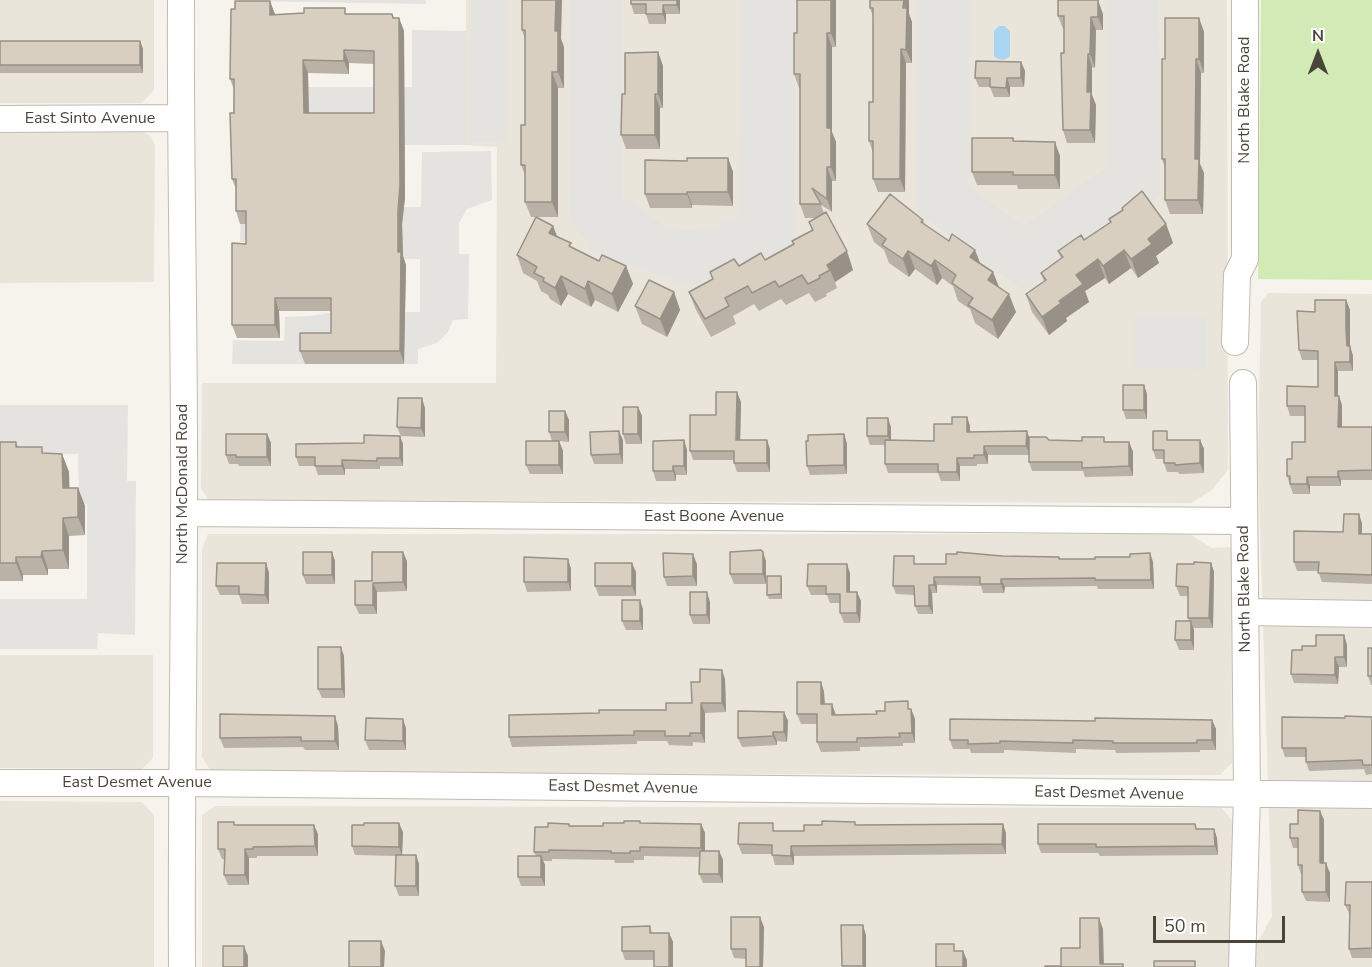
<!DOCTYPE html>
<style>
body{margin:0}
#map{position:relative;width:1372px;height:967px;overflow:hidden;background:#f6f3ec;font-family:"Nunito Sans",sans-serif}
canvas{display:block}
.north{position:absolute;left:1288px;top:24px;width:60px;height:60px;-webkit-text-stroke:4px #fff;paint-order:stroke;rotate:0deg;font-size:16px;font-weight:700;line-height:24px;text-align:center;color:#4b4439}
.north::after{content:'';display:block;margin:auto;width:21px;height:27px;background:#4b4439;clip-path:polygon(50% 0,100% 100%,50% 72%,0 100%)}
.scale{position:absolute;left:1153px;top:916px;width:132px;height:27px;box-sizing:border-box;border:3px solid #4b4439;border-top:0;padding-left:8px;font-size:18px;line-height:21px;white-space:nowrap;color:#4b4439;-webkit-text-stroke:4px #fff;paint-order:stroke}
</style>
<div id="map">
<canvas width="1372" height="967"></canvas>
<div class="north">N</div>
<div class="scale">50 m</div>
</div>
<script>
const ctx = document.querySelector('canvas').getContext('2d');
ctx.lineJoin = 'round';
function fillPath(path, color) { ctx.fillStyle = color; ctx.fill(path, 'evenodd'); }
function strokePath(path, color, width, dash) { ctx.strokeStyle = color; ctx.lineWidth = width; ctx.lineCap = dash ? 'butt' : 'round'; ctx.setLineDash(dash || []); ctx.stroke(path); }
function label(font, color, halo, rows, align = 'center') {
  ctx.font = font + ' "Nunito Sans",sans-serif'; ctx.lineWidth = 4.5; ctx.setLineDash([]); ctx.textBaseline = 'middle'; ctx.strokeStyle = halo; ctx.fillStyle = color; for (const [text, x, y, turn = 0] of rows) {
    ctx.save(); ctx.translate(x, y); ctx.rotate((+turn || 0) * Math.PI / 180); ctx.textAlign = isNaN(turn) ? turn : align; if (halo) ctx.strokeText(text, 0, 0); ctx.fillText(text, 0, 0); ctx.restore();
  }
}
fillPath(new Path2D(`
 M0 0H154V90L142 103H0Z
 M466 0H1227L1228 470 1212 490 1191 503 208 500 201 488 202 383H496L497 147 466 145Z
 M0 131H139L151 136 155 146 154 282 0 283Z
 M1268 293 1372 294V967H1249V958L1272 916 1258 460 1261 302Z
 M208 534H1190L1212 548 1231 547 1232 763 1220 775 212 773 202 757V549Z
 M0 655H153V758L142 769 0 768Z
 M0 801 142 802 154 815V967H0Z
 M215 806 1222 808 1233 822 1232 967H202V815Z`), '#eae5da');
fillPath(new Path2D(`
 M1261 0H1372V280L1258 279Z`), '#d2eab5');
fillPath(new Path2D(`
 M239 0H426V4L239 1Z
 M471 0H507L506 143 470 142Z
 M570 0H622V196L668 228 703 231 740 215 742 0H795L794 253 689 286 589 251 591 244 575 227 569 208Z
 M918 0H969L970 188 1024 226 1108 166V0H1159L1160 195 1025 291 917 212Z
 M412 30 466 31V145H235L284 87H412Z
 M491 151 492 200 467 209 459 223V254H469L468 319 453 320 448 332 437 343 418 349V364H232L233 340 284 341 285 317 310 316 336 312H420V259H290L289 242H240L241 208 421 207 422 152Z
 M1135 315H1207V369L1135 368Z
 M0 405H128L127 481H136L135 635 98 633 97 649H0V599H87V504L79 503 78 454 0 455Z`), '#e5e3e0');
fillPath(new Path2D(`
 M999 26H1004L1010 31V56C1004 61 1000 61 994 56V31Z`), '#a9d4f2');
const minor = new Path2D(`
 M181 0C180 172 185 343 184 515 184 666 181 816 182 967
 M0 119 180 118
 M1235 342 1237 275 1245 259V0
 M184 513 1244 521
 M1246 612 1372 614
 M0 783H181L1372 795
 M1242 967 1247 795 1243 383`);
strokePath(minor, '#c2bbae', 28);
strokePath(minor, '#fff', 26);
fillPath(new Path2D(`
 M522 0 561 39 564 47V88H558V217H537L553 226 557 236 572 247 599 261 626 266 633 284 618 312 595 300 591 307 568 294 561 306 550 299 548 295 541 291 537 281 523 273 517 255 536 217H531L525 202V175L521 165 525 125V39L522 30Z
 M680 0V14H666V24H649L646 14H634L631 4Z
 M836 0V47H832V132L836 142V181H832V212L821 205 824 213 853 270 835 282 837 288 826 294 827 296 815 302 809 293 786 305 781 299 759 311 754 304 733 316 736 324 711 337 696 310 689 292 713 279 710 272 765 260 793 244 792 241 812 231 809 222 816 218H805L800 204V88H799L794 74 797 33Z
 M870 0H909V14L912 22V63H906L905 192H878L873 179V153L869 141 873 102V17L870 8Z
 M235 9 275 14H392L394 18H399L404 31 405 198 402 224 403 256 406 265 404 364H305L300 351 331 333V311H279L280 338H237L232 325 246 244V224H240L236 211V189L232 179 234 89 230 79ZM349 63 374 64V113H309L308 73 349 74Z
 M1103 14V30H1096L1095 68 1092 67V95L1096 105 1095 143H1067L1063 130 1064 29H1063L1058 16Z
 M1199 18 1204 32V73H1201L1200 164 1204 173 1203 214H1170L1165 200V168L1162 159Z
 M0 41H140L143 49V73H0Z
 M658 52 663 66V108H660V149H626L621 135 625 94Z
 M1021 62 1025 71 1024 87H1010V97H994L990 87H979L975 78Z
 M1013 138 1015 141 1060 156V189H1018L1017 185H977L972 172Z
 M728 158 733 172V206L692 205V208H650L645 194Z
 M1122 208 1166 224 1173 243 1156 256 1159 263 1138 278 1131 268 1109 284 1105 278 1085 291 1089 302 1066 318 1067 321 1049 335 1032 312 1026 294 1044 281 1041 273 1061 258 1058 251 1084 240 1110 222 1109 219 1123 210Z
 M923 220 925 225 949 241 975 250 980 264 993 272 999 287 1016 312 998 339 975 323 970 309 958 301 953 286 942 278 937 285 915 269 909 277 889 263 884 250 874 242 867 224Z
 M674 292 680 310 667 337 642 324 635 306Z
 M1346 300 1350 310V346L1353 356V371H1338V396L1342 405V427H1372V480H1341V486H1310V494H1293L1287 476 1292 459 1305 442V416H1290L1287 406 1318 387V360H1302L1299 350 1315 312Z
 M1144 385 1147 394V419H1126L1123 410Z
 M741 402 740 440 770 449V472H737L734 463V460H693L690 451 716 415Z
 M638 407 642 416V444H626L623 434Z
 M425 408V437L401 436 397 427Z
 M565 411 569 420V442L559 441 563 451V474H530L526 465 552 441 549 432Z
 M967 417 970 426V432L1049 440 1129 442 1133 452V476L1085 477 1083 471H1032L1029 462V455H988V464H977V466H960V481H941L938 473H888L885 464V445H870L867 436 891 427V440L934 441 952 424Z
 M267 434 271 443V466H239L238 464H229L226 455Z
 M844 434 847 444V474L810 475 807 466Z
 M623 440V464H594L591 455Z
 M684 440 687 450V475H676V481H656L653 471Z
 M1171 440H1200L1204 449V473L1179 474 1178 472H1167L1164 463V459H1156L1153 450Z
 M0 442H16L18 447 44 453 62 454 69 472V488H78L85 506V535L69 536V569H48V575H23V581H0Z
 M403 444V466H380V469H345V475H318L315 466H299L296 457Z
 M1362 523V534H1372V584L1322 582 1318 571H1297L1294 562 1343 532Z
 M332 552 335 561V584H306L303 575Z
 M1150 553 1153 562 1154 589H1098L1097 586 1005 587 1004 593H983L981 586 937 585V593H932L933 614H918L915 606 914 595 896 594 893 586 917 564H946L1002 556 1059 557 1060 559H1095L1130 557Z
 M568 559 571 569V591L527 592 524 582Z
 M407 561V591L377 592V614H359L355 605 372 581Z
 M766 561V584H734L730 574Z
 M266 563 269 573V604H242L239 595H220L216 586Z
 M1211 563 1214 572 1213 628H1193L1194 650H1179L1175 640 1189 621 1188 618V596H1180L1176 586 1194 564Z
 M697 564V586H667L664 577Z
 M636 572V596H599L595 586Z
 M850 573V592L861 601 860 623H844L840 613V603H830L827 595H811L807 586Z
 M782 581V599H769L767 595Z
 M710 602V624H693L690 615Z
 M643 609V630H626L622 621Z
 M1344 635 1347 645V667H1339L1338 684 1294 683 1291 674 1302 650Z
 M1372 648V685H1371L1368 676Z
 M344 656 345 698H322L318 689Z
 M725 679 726 712 705 713V743L693 742V746L669 745 667 741H637V744L512 747 509 737 599 713 666 710 692 703 700 682Z
 M821 682 824 692 825 704H832L836 715 877 714 885 711 911 709 915 719V743H903V746L860 747V751L821 752 817 742V724H801L797 714Z
 M784 712 788 721 787 742 777 741V745L742 747 738 738Z
 M1372 717V774L1366 775 1364 769 1309 771 1306 762V757H1285L1282 748 1345 718Z
 M1212 720 1216 729V750H1200V752L1116 753 1115 750 1076 749V753L1004 750V753H971L970 749H953L950 740 1095 721Z
 M338 726 339 750H305L303 747 224 748 220 738Z
 M406 728V750H369L365 740Z
 M1320 811 1324 820V863L1330 873V902L1306 901 1302 892V874H1301L1298 865V848H1293L1290 838 1298 824Z
 M640 821 641 823 701 824 705 833V851H719L723 860V883H703L699 874 700 857 644 856V860H634V863H615L614 860 552 859V861H543L545 865V886H521L518 877 536 856 534 852 548 827 569 824 570 826H603Z
 M235 825 318 834V856H257V858H249V885H228L224 875 225 859H222L218 849Z
 M856 825 1006 833V854L794 856V865H775L772 854H742L738 844 776 831H804Z
 M1197 829H1214L1217 838 1218 855 1100 856 1098 853H1041L1038 844Z
 M403 832 402 855H416L419 864V896H399L395 886 396 856 355 855 352 846Z
 M1372 882V958H1352L1349 949 1350 915 1345 905Z
 M650 926 652 933H669L673 942V967L654 960H625L622 951Z
 M764 927 763 967H746V959L734 958 731 949Z`), '#bab2a6');
fillPath(new Path2D(`
 M556 0H562L561 39 564 47V88L558 72 555 31Z
 M677 0H680V14L677 5Z
 M831 0H836V47L831 33Z
 M904 0H909V14L912 22V63L906 50Z
 M1098 0 1103 14V30L1098 17Z
 M270 1 275 14V28L270 15Z
 M663 5 666 14V24L663 14Z
 M1091 17 1096 30 1095 68 1090 54Z
 M399 18 404 31 405 198 402 224 403 256 406 265 404 364 400 351 398 252Z
 M1199 18 1204 32V73L1199 59Z
 M827 33 832 47V132L836 142V181L831 167 827 128Z
 M140 41 143 49V73L140 65Z
 M901 49 906 63 905 192 900 179Z
 M344 50 349 63V74L344 61Z
 M658 52 663 66V108L658 94Z
 M1088 54 1092 67V95L1096 105 1095 143 1090 130 1087 92Z
 M1196 59 1201 73 1200 164 1204 173 1203 214 1198 200 1195 159Z
 M303 60 308 73 309 126 304 113Z
 M1021 62 1025 71 1024 87 1021 78Z
 M552 72 558 88V217L552 202Z
 M1007 78 1010 87V97L1006 88Z
 M655 94 660 108V149L655 135Z
 M1055 142 1060 156V189L1055 175Z
 M728 158 733 172V206L728 192Z
 M827 167 832 181V212L827 199Z
 M687 192 692 205V208L687 194Z
 M1166 224 1173 243 1156 256 1159 263 1138 278 1131 259 1148 239Z
 M553 226 560 244 549 233Z
 M975 250 982 268 970 257Z
 M1124 250 1131 268 1109 284 1103 266Z
 M847 251 853 270 835 282 830 270 827 265Z
 M908 251 915 269 909 277 903 259Z
 M1098 259 1105 278 1085 291 1089 302 1066 318 1067 321 1049 335 1042 317 1059 301 1076 275Z
 M935 260 942 278 937 285 931 266Z
 M626 266 633 284 618 312 612 294Z
 M993 272 1000 290 988 280Z
 M561 276 568 294 561 306 555 288Z
 M588 281 595 300 591 307 585 289Z
 M674 292 680 310 667 337 660 319Z
 M1009 294 1016 312 998 339 992 320Z
 M275 298 279 311 280 338 275 325Z
 M1346 300 1350 310V346L1353 356V371L1350 362 1347 346 1346 329Z
 M1335 362 1338 371V405L1335 396Z
 M1144 385 1147 394V419L1144 410Z
 M737 392 741 402 740 449 736 440Z
 M1339 396 1342 405V437L1338 427Z
 M422 398 425 408V437L421 428Z
 M638 407 642 416V444L638 434Z
 M565 411 569 420V442L565 432Z
 M967 417 970 426V441L967 432Z
 M888 418 891 427V445L888 436Z
 M619 431 623 440V464L620 454Z
 M1027 431 1030 440V455L1026 446Z
 M267 434 271 443V466L267 457Z
 M844 434 847 444V474L844 465Z
 M400 436 403 444V466L400 458Z
 M684 440 687 450V475L684 466Z
 M767 440 770 449V472L767 463Z
 M1200 440 1204 449V473L1200 463Z
 M559 441 563 451V474L559 465Z
 M1129 442 1133 452V476L1129 466Z
 M984 446 988 455V464L984 455Z
 M62 454 69 472 70 506 63 488Z
 M957 458 960 466V481L957 472Z
 M342 460 345 469V475L342 466Z
 M673 466 676 475V481L673 471Z
 M1338 471 1341 480V486L1338 477Z
 M1307 477 1310 486V494L1307 484Z
 M78 488 85 506V535L78 517Z
 M1359 514 1362 523V543L1359 534Z
 M63 518 69 536V569L63 550Z
 M42 551 48 569V575L41 557Z
 M332 552 335 561V584L332 575Z
 M403 552 407 561V591L403 582Z
 M763 552 766 561V584L763 574Z
 M1150 553 1153 562 1154 589 1151 580Z
 M693 554 697 564V586L693 576Z
 M16 557 23 575V581L16 563Z
 M568 559 571 569V591L568 582Z
 M266 563 269 573V604L265 595Z
 M632 563 636 572V596L632 586Z
 M1211 563 1214 572 1213 628 1209 618Z
 M847 564 850 573V601L847 592Z
 M781 576 782 581V599L781 594Z
 M934 577 937 585V593L934 585Z
 M1001 579 1005 587 1004 593 1001 584Z
 M373 583 377 592V614L373 605Z
 M929 585 932 593 933 614 929 606Z
 M707 592 710 602V624L707 615Z
 M857 592 861 601 860 623 857 613Z
 M640 600 643 609V630L640 621Z
 M1191 621 1194 630V650L1191 640Z
 M1344 635 1347 645V667L1344 657Z
 M341 647 344 656 345 698 342 689Z
 M1335 657 1339 667 1338 684 1335 675Z
 M722 670 725 679 726 712 722 703Z
 M821 682 824 692 825 713 821 704Z
 M701 703 705 713V743L701 733Z
 M832 704 835 713 836 724 832 715Z
 M911 709 915 719V743L912 733Z
 M784 712 788 721 787 742 784 732Z
 M335 716 338 726 339 750 335 741Z
 M403 719 406 728V750L403 741Z
 M1212 720 1216 729V750L1212 740Z
 M773 732 777 741V745L773 736Z
 M1320 811 1324 820V873L1320 863Z
 M399 823 403 832 402 856 399 847Z
 M701 824 705 833V857L701 848Z
 M1003 824 1006 833V854L1002 844Z
 M314 825 318 834V856L315 846Z
 M1214 829 1217 838 1218 855 1215 846Z
 M791 846 794 856V865L791 856Z
 M245 849 249 858V885L245 875Z
 M719 851 723 860V883L719 874Z
 M416 855 419 864V896L416 886Z
 M541 856 545 865V886L541 877Z
 M1326 863 1330 873V902L1326 892Z
 M760 917 764 927 763 967H760Z
 M1099 918 1103 929 1104 967 1100 964Z
 M863 925 866 935V967H863Z
 M669 933 673 942V967H669Z
 M381 941 385 951 384 967H381Z
 M244 946 248 956V967H244Z
 M963 951 967 960V967H963Z`), '#979187');
const building = new Path2D(`
 M522 0H556L555 31H558V72H552V202H525V165H521V125H525V30H522Z
 M631 0H677V5H663V14H646V4H631Z
 M797 0H831V33H827V128H831V167H827V199L812 188 821 204H800V74H794V33H797Z
 M870 0H904L903 8H907L906 50 901 49 900 179H873V141H869V102H873V8H870Z
 M1058 0H1098V17H1091L1090 54H1088L1087 92H1091L1090 130H1063L1061 53H1064V16H1058Z
 M235 1H270V15L304 13V8H345V14H392L393 18H399L400 185 398 211V252H401L400 351H300V333H331V298H275V325H232V243L246 244V211H236V179H232L230 113H234V79H230L231 9H235ZM344 50 374 51V113H304L303 60 344 61Z
 M1165 18H1199V59H1196L1195 159H1199L1198 200H1165V159H1162V59H1165Z
 M0 41H140V65H0Z
 M658 52V94H655V135H621L622 94H625V53Z
 M976 61 1021 62V78H1007L1006 88 990 87V78H975Z
 M972 138H1013V141L1055 142V175H1013V172H972Z
 M687 158H728V192H687V194H645V160L687 161Z
 M1142 191 1166 224 1148 239 1152 244 1131 259 1124 250 1103 266 1098 259 1076 275 1083 284 1059 301 1061 303 1042 317 1026 294 1046 280 1041 273 1063 257 1058 251 1081 235 1084 240 1111 222 1109 219 1123 210 1122 208Z
 M890 194 923 220 921 222 949 241 952 234 975 250 970 257 993 272 988 280 1009 294 992 320 968 305 973 298 952 283 956 275 935 260 931 266 908 251 903 259 882 245 886 239 867 224Z
 M826 212 847 251 827 265 830 270 819 276 820 278 808 284 802 275 779 287 775 281 752 293 748 286 725 298 729 306 705 319 689 292 713 279 710 272 734 259 739 266 761 253 765 260 794 244 792 241 813 230 809 222Z
 M536 217 553 226 549 233 571 243 569 246 599 261 602 255 626 266 612 294 588 281 585 289 561 276 555 288 543 281 544 278 534 273 537 267 517 255Z
 M649 280 674 292 660 319 635 306Z
 M1315 300H1346V329L1347 346H1350V362H1335V396H1339L1338 427H1372V470L1338 471V477H1307V484H1290V476H1287V459H1292V442H1305V406H1287V386L1318 387V351L1299 350 1297 311 1315 312Z
 M1123 385H1144V410H1123Z
 M716 392H737L736 440H767V463H734V451H690V415H716Z
 M398 398H422L421 428 397 427Z
 M623 407H638V434H623Z
 M549 411H565V432H549Z
 M952 417H967V432L1027 431 1026 446H984V455H974V458H957V472H938V464H885V440L934 441V424H952Z
 M867 418H888V436H867Z
 M619 431 620 454 591 455 590 432Z
 M1153 431H1167V440H1200V463L1175 465V463H1164V450H1153Z
 M226 434H267V457H236V455H226Z
 M844 434V465L807 466 806 441H808V435Z
 M364 435 400 436V458H377V461L342 460V466H315V457H296V444L364 443Z
 M1029 437H1046L1049 440 1082 441V437H1104V442H1129V466L1082 468V462H1029Z
 M684 440V466H673V471H653V441Z
 M526 441H559V465H526Z
 M0 442H16V447H42V453L62 454 63 488H78V517L63 518V550L42 551 41 557H16V563H0Z
 M1344 514H1359V534H1372V575L1318 573 1319 562H1294V531L1343 532Z
 M761 550 763 552V574H730V552Z
 M303 552H332V575H303Z
 M372 552H403V582L373 583V605H355V581H372Z
 M957 552 1002 556 1059 557V559H1095V557H1130V554L1150 553 1151 580H1095V578L1001 579V584H980V577H934V585H929V606H915L914 586H893L894 556H914V564H946V554H957Z
 M663 553 693 554V576L664 577Z
 M524 557 568 559V582H524Z
 M1194 562 1211 563 1209 618H1188V587L1176 586 1177 564H1194Z
 M217 563H266L265 595 239 594V586H216Z
 M595 563H632V586H595Z
 M808 564H847V592H857V613H840V594H826V586H807Z
 M767 576H781V594L767 595Z
 M690 592H707V615H690Z
 M622 600H640V621H622Z
 M1176 621H1191V640H1175Z
 M1316 635H1344V657H1335V675L1291 674 1292 650H1302V646H1316Z
 M318 647H341L342 689H318Z
 M1368 648H1372V676H1368Z
 M700 669 722 670V703H701V733H690V736H665V731H634V735L509 737V715L599 713V710H666V703H692L691 682H700Z
 M797 682H821V704H832V715L877 714 876 711H885V702L908 701V709H911L912 733H899L900 737 857 738V742H817V714H797Z
 M738 711 784 712V732H773V736L738 738Z
 M220 714 335 716V741H301V737L220 738Z
 M1345 716 1372 717V765H1363L1362 760 1306 762V748H1282V717L1345 718Z
 M366 718 403 719V741L365 740Z
 M1095 718 1212 720V740H1197V743H1113V741L1073 740V743L1000 741V743L968 744V740H950V719L1095 721Z
 M1298 810 1320 811V863H1326V892H1302V865H1298V838H1290V824H1298Z
 M624 821H640V823L701 824V848L640 847V851H630V853H611V851L549 850V852H534L535 827H548V823L569 824V826H603V823H624Z
 M822 821 855 822V825L1003 824 1002 844 791 846V856L772 855V845L738 844 739 823H773V831H804V825H822Z
 M218 822H234V825H314L315 846 253 847V849H245V875H224L225 849H218Z
 M364 823H399V847L352 846V825H364Z
 M1038 824H1195L1196 829H1214L1215 846 1096 847V844H1038Z
 M700 851H719V874H699Z
 M396 855H416V886H395Z
 M518 856H541V877H518Z
 M1346 882H1372V948L1349 949 1350 905H1345Z
 M731 917H760V967H746V949H731Z
 M1080 918H1099L1100 964H1123V967H1045V966H1061V948H1080Z
 M841 925H863V966H842Z
 M650 926V933H669V967H654V951H622V927Z
 M349 941H381V967H349Z
 M936 944H954V951H963V967H936Z
 M223 946H244V967H223Z
 M1154 961H1195V967H1154Z`);
fillPath(building, '#d8cfc1');
strokePath(building, '#979187', 1.5);
label('16px', '#4b4439', '#fff', [
 ["North Blake Road",1245,100,-90],
 ["East Sinto Avenue",90,119],
 ["North McDonald Road",183,484,-90],
 ["East Boone Avenue",714,517],
 ["North Blake Road",1245,589,-91],
 ["East Desmet Avenue",137,783],
 ["East Desmet Avenue",623,788,1],
 ["East Desmet Avenue",1109,794,1]
]);
</script>
